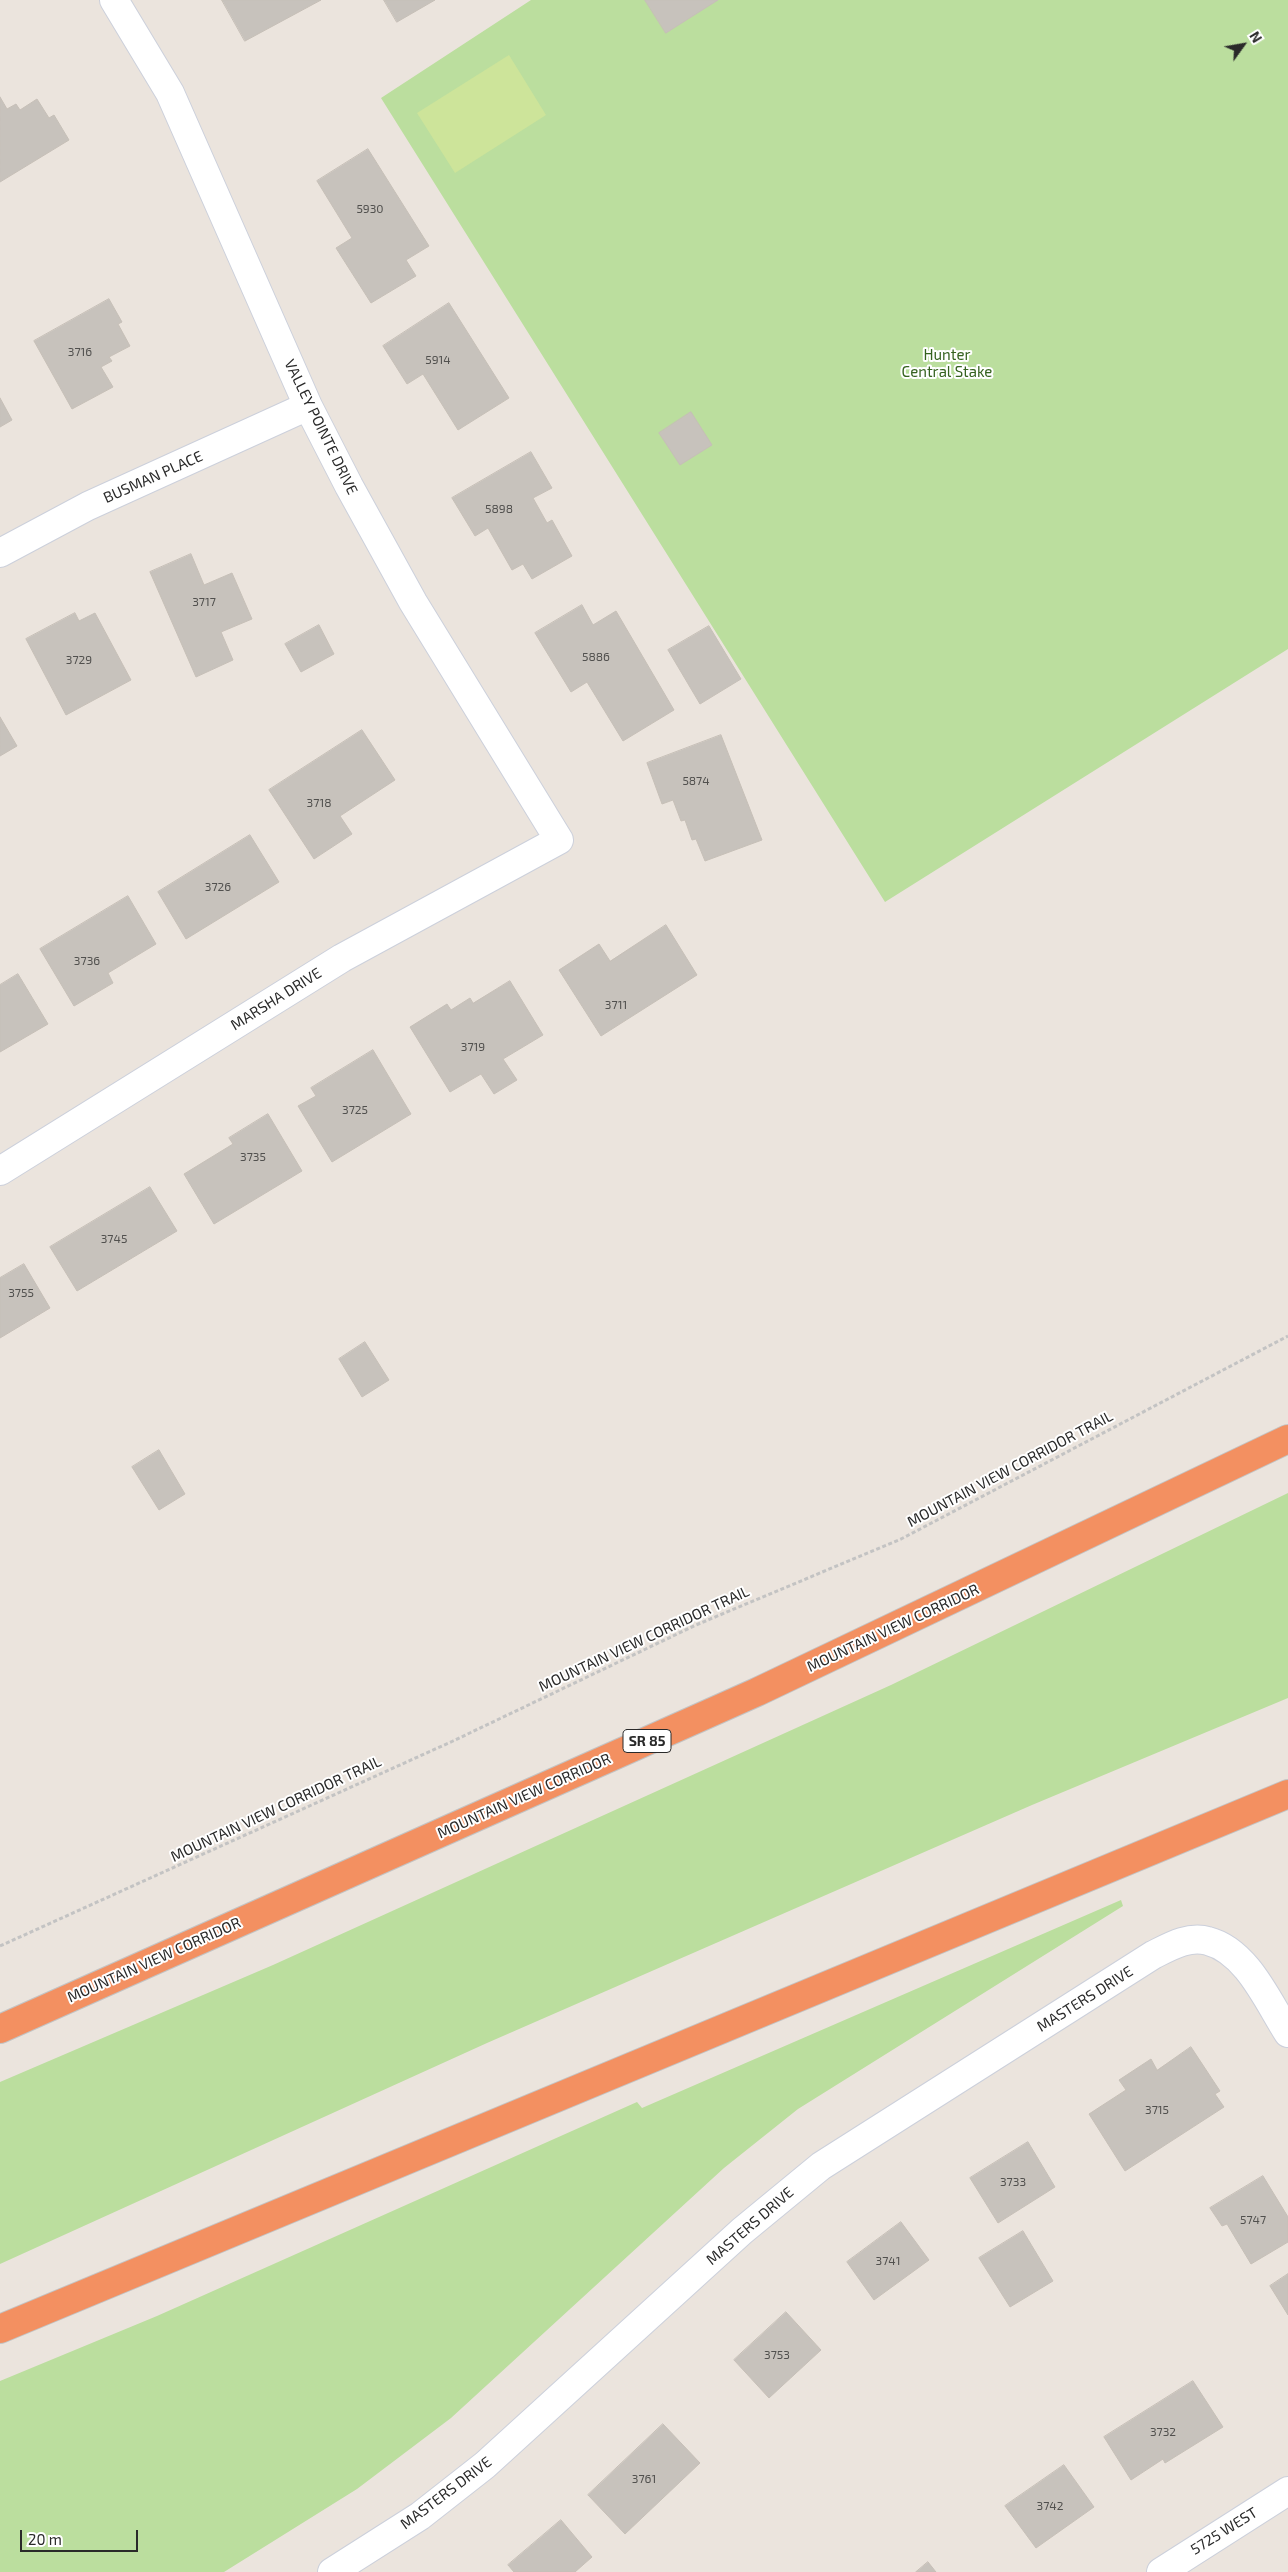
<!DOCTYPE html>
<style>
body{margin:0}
#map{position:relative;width:1288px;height:2572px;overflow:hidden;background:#ebe4dd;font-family:"Exo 2",sans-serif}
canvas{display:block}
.north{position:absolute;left:1218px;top:20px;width:50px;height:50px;-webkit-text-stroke:4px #fff;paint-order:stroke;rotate:58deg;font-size:14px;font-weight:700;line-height:20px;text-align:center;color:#2a2a2a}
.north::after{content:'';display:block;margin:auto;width:18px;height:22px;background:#2a2a2a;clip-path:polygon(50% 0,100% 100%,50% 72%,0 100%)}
.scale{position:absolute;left:20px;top:2530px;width:118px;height:22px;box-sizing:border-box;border:2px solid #2a2a2a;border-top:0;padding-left:6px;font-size:15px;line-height:18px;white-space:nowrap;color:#2a2a2a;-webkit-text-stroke:4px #fff;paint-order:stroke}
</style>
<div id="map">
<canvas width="1288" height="2572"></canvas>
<div class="north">N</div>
<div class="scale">20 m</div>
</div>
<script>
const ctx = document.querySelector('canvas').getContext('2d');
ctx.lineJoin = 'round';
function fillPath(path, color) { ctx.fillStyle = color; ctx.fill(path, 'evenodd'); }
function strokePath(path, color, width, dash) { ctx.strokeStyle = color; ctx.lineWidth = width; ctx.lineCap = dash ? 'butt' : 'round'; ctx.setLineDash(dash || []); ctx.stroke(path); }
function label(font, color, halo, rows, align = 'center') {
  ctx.font = font + ' "Exo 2",sans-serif'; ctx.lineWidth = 4; ctx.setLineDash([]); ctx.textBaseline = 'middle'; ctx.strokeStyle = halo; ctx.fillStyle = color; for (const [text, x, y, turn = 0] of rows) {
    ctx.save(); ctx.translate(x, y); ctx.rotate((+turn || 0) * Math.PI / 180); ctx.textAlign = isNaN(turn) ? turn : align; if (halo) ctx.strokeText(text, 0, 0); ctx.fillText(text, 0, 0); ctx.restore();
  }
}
fillPath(new Path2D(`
 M531 0H1288V649L885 902 381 98Z
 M1288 1493V1698L1032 1805 487 2043 0 2264V2082L273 1965 891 1685Z
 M1121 1900 1123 1906 798 2109 724 2168 451 2418 357 2489 224 2572H0V2381L157 2316 637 2102 642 2108Z`), '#bbde9e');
fillPath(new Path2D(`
 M509 55 546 115 455 173 417 113Z`), '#cde49a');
const building = new Path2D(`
 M222 0H321L245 41Z
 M384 0H435L397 22Z
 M645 0H718L666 33Z
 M0 97 7 109 16 104 20 110 37 99 49 118 54 115 69 140 0 182Z
 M368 149 429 246 406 260 416 276 371 303 336 248 352 238 317 181Z
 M109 299 122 322 118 324 130 346 109 357 112 361 101 367 113 387 72 409 34 341Z
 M449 303 509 398 458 430 423 374 407 384 383 346Z
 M0 398 12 420 0 427Z
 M691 412 712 445 680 465 659 433Z
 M531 452 552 488 533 498 547 523 552 520 572 556 532 579 523 564 512 570 488 528 475 536 452 498Z
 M191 554 204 585 232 573 252 619 221 632 233 660 196 677 150 572Z
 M582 605 593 625 616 611 674 710 623 741 587 682 571 692 535 633Z
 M75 613 79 621 95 613 131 680 66 715 26 639Z
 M319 625 334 654 301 672 285 644Z
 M709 626 741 679 700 704 668 650Z
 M0 717 17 746 0 756Z
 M362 730 395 780 340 816 352 834 314 859 269 790Z
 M721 735 762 840 705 861 696 839 692 840 685 820 681 821 673 800 662 804 647 763Z
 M250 835 279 882 186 939 158 892Z
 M128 896 156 944 108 973 113 983 74 1006 40 949Z
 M666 925 697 975 601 1036 559 970 599 944 610 961Z
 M18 974 48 1024 0 1052V985Z
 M510 981 543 1035 503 1059 517 1080 494 1094 481 1074 450 1092 410 1027 447 1004 451 1010 470 998 473 1003Z
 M373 1050 411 1114 332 1162 298 1106 316 1096 311 1088Z
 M268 1114 302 1171 214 1224 184 1174 233 1144 229 1138Z
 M150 1187 177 1231 77 1291 50 1247Z
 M24 1264 50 1308 0 1338V1278Z
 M365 1342 389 1380 362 1397 339 1359Z
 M159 1450 185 1494 159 1510 132 1467Z
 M1191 2047 1220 2091 1215 2094 1224 2107 1125 2171 1089 2114 1126 2090 1119 2080 1151 2059 1157 2070Z
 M1028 2142 1055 2187 998 2223 970 2178Z
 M1263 2176 1288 2217V2242L1251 2264 1227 2224 1222 2226 1210 2208Z
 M901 2222 929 2260 874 2300 847 2262Z
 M1023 2231 1053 2281 1010 2307 979 2258Z
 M1288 2274V2315L1270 2286Z
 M786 2312 821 2350 769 2398 734 2360Z
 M1193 2381 1223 2427 1165 2463 1163 2459 1131 2480 1104 2437Z
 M663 2424 700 2463 625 2534 588 2495Z
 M1064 2465 1094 2507 1036 2548 1005 2506Z
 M561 2520 592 2557 575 2572H514L508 2565Z
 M928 2562 936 2572H916Z`);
fillPath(building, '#c7c2bc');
strokePath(building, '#c6bfb7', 1);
const street = new Path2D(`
 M0 553 88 506 308 406
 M0 1171 342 958 559 840 413 602 349 486 308 406 170 93 114 0
 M332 2572 420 2516 485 2465 742 2231 821 2166 1153 1955C1169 1947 1189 1935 1208 1941 1247 1951 1268 2002 1288 2033
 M1161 2572 1288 2491`);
const highway = new Path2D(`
 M0 2029 757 1692 1288 1439
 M0 2329 1288 1794`);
strokePath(street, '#ccd0db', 30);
strokePath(highway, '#c3c3c3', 30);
strokePath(new Path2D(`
 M0 1946 453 1741 696 1625 901 1539 1288 1336`), '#c3c3c3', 3, [4, 2.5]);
strokePath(street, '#fff', 28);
strokePath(highway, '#f39061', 28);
label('12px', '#51504e', null, [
 ["5930",370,209],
 ["3716",80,352],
 ["5914",438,360],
 ["5898",499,509],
 ["3717",204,602],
 ["5886",596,657],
 ["3729",79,660],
 ["5874",696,781],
 ["3718",319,803],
 ["3726",218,887],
 ["3736",87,961],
 ["3711",616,1005],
 ["3719",473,1047],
 ["3725",355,1110],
 ["3735",253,1157],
 ["3745",114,1239],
 ["3755",21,1293],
 ["3715",1157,2110],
 ["3733",1013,2182],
 ["5747",1253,2220],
 ["3741",888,2261],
 ["3753",777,2355],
 ["3732",1163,2432],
 ["3761",644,2479],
 ["3742",1050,2506]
]);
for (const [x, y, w] of [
 [647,1741,48]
]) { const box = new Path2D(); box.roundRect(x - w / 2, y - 11.5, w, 23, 4); ctx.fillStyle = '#fff'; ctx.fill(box); strokePath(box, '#2a2a2a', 1); }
label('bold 14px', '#2a2a2a', null, [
 ["SR 85",647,1741]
]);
label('15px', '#35621f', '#fff', [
 ["Hunter",947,355],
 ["Central Stake",947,372]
]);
label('15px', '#2a2a2a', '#fff', [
 ["VALLEY POINTE DRIVE",321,427,64],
 ["BUSMAN PLACE",153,477,-24],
 ["MARSHA DRIVE",276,999,-32],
 ["MOUNTAIN VIEW CORRIDOR TRAIL",1010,1469,-28],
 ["MOUNTAIN VIEW CORRIDOR",893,1628,-25],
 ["MOUNTAIN VIEW CORRIDOR TRAIL",644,1639,-25],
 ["MOUNTAIN VIEW CORRIDOR",524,1796,-24],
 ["MOUNTAIN VIEW CORRIDOR TRAIL",276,1809,-25],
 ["MOUNTAIN VIEW CORRIDOR",154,1960,-24],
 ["MASTERS DRIVE",1085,1999,-32],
 ["MASTERS DRIVE",750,2226,-41],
 ["MASTERS DRIVE",446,2493,-37],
 ["5725 WEST",1224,2531,-32]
]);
</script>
